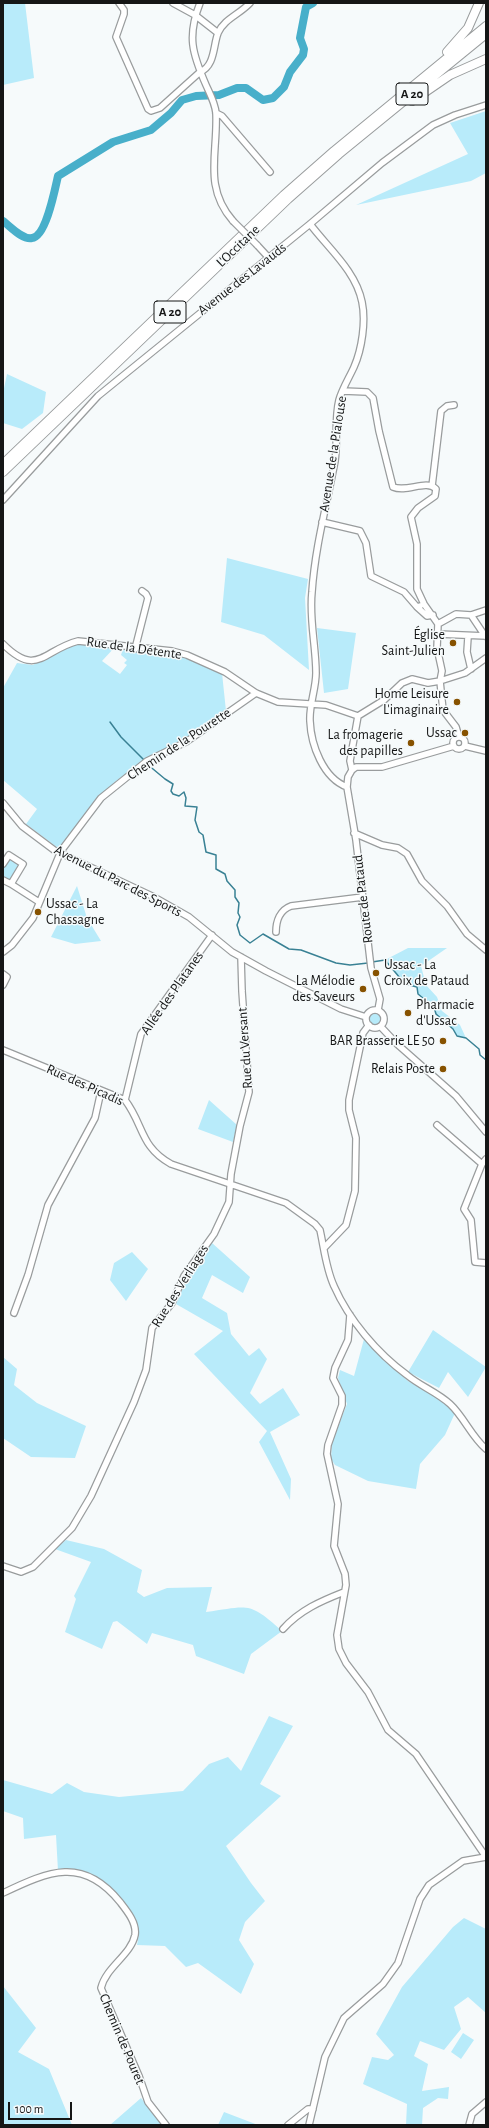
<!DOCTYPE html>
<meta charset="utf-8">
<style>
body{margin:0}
#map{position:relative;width:489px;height:2128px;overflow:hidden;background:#f6fafb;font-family:"Alegreya Sans",sans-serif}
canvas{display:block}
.frame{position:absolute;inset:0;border:4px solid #151616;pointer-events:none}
.scale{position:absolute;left:8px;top:2102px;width:64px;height:18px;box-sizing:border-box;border:2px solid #151616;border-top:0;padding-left:5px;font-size:12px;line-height:14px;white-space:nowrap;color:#151616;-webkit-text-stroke:3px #f6fafb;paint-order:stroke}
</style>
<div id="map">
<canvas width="489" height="2128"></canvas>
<div class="frame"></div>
<div class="scale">100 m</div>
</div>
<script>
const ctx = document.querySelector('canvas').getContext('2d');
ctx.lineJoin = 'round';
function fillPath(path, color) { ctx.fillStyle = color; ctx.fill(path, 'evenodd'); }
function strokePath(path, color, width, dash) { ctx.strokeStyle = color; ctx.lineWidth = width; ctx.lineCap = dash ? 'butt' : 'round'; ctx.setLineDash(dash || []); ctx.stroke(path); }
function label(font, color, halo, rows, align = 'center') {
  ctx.font = font + ' "Alegreya Sans",sans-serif'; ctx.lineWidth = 3; ctx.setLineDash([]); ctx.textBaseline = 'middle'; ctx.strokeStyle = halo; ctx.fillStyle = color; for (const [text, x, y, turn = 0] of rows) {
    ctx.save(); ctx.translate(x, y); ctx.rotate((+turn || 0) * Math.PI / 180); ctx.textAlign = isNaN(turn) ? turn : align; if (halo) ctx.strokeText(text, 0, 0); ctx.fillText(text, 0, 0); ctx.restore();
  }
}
fillPath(new Path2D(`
 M3 3H25L34 78 3 85Z
 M486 111V173L471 181 356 205 468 154 450 123Z
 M7 374 46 392 43 413 22 429 3 423V393Z
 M227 558 308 579 305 598 309 670 264 635 221 622Z
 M317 628 356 633 348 689 324 693Z
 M78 642 115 647 102 661 120 674 127 665 124 663 127 660 121 655 123 649 181 656 222 673 226 711 188 739 151 755 116 781 95 800 60 847 58 848 26 824 37 809 3 780V688L17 663 33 665 66 646Z
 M9 858 20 864 10 880 3 876V867Z
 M77 886 87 918 101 941 75 944 51 937Z
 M408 948H447L421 966 426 985 437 997 442 1011 460 1025 466 1038 457 1036 453 1029 436 1014 434 1007 418 994 417 987 405 984 385 960Z
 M369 1019a6 6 0 1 1 12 0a6 6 0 1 1-12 0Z
 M209 1100 237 1125 233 1142 198 1129Z
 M212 1243 250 1277 243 1293 212 1275 202 1298 227 1313 231 1334 249 1356 259 1348 267 1359 250 1393 260 1404 283 1388 300 1415 270 1432 291 1479 290 1500 259 1442 267 1431 194 1354 223 1331 176 1304 189 1275Z
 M132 1252 148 1269 126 1301 110 1280 114 1263Z
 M433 1330 486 1367 468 1397 448 1372 439 1388 408 1372Z
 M364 1339 408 1381 435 1396 455 1413 445 1435 420 1464 416 1489 368 1481 335 1465 331 1459 332 1442 347 1404 338 1378 340 1370 354 1376Z
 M3 1357 17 1369 14 1385 37 1403 86 1426 75 1458 31 1457 3 1438Z
 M66 1540 104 1549 142 1570 137 1592 144 1597 167 1588 212 1587 206 1612C249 1606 249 1601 282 1631L251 1654 244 1674 196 1656 193 1645 152 1633 147 1644 117 1621 113 1622 102 1649 65 1632 76 1599 74 1596 91 1562 55 1549Z
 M269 1716 293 1726 260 1784 281 1796 226 1846 251 1883 265 1901 245 1922 239 1940 254 1964 241 1994 198 1963 186 1967 165 1946 137 1945C139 1936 140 1927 135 1918 128 1905 108 1883 94 1876 82 1871 71 1870 58 1871L56 1835 24 1839 23 1818 3 1811V1780L52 1794 67 1783 84 1792 119 1797 183 1791 209 1764 228 1757 241 1771Z
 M464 1918 486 1929V2013L468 1997 454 2007 461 2029 444 2050 420 2041 414 2056 428 2064 422 2091 449 2087 448 2099 438 2098 423 2108 422 2125H406L407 2104 363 2084 372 2057 388 2060 394 2055 376 2034 402 1987 453 1927Z
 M3 1986 36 2028 18 2052 49 2069 72 2125H3Z
 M463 2033 474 2040 461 2059 451 2052Z
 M141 2098 163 2125H110Z
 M224 2112 258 2125H218Z`), '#b8ebfa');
strokePath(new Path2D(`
 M110 722 121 737 145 761
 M147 764 165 779 173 784 171 791 173 794 179 796 184 792 186 798 185 806 197 807 195 820 199 832 203 835 206 852 216 855V869L225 874 227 881 235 890V897L239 903 238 913 240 917 237 925 240 935 250 943 263 934 289 949 301 950 336 963 350 965 368 963
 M372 962 385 960 405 984 417 987 418 994 434 1007 436 1014 453 1029 457 1036 466 1038 479 1049 480 1055 486 1060`), '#398194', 1.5);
strokePath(new Path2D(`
 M3 221C10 226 22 240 32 238 46 237 55 189 58 176L113 142 151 130 171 113 182 100 196 96 219 95 237 88H246L263 100 273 98 284 87 290 72 303 55 304 49 300 38 306 7 313 3`), '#48afca', 8);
const minor = new Path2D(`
 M119 3 124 10V14L116 37 148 109 151 111 160 108 200 72C215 66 213 46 218 33 224 19 240 14 250 3
 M173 3 195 15 218 33
 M200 3C187 36 192 53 206 85 210 94 215 103 216 113 218 153 203 187 233 221
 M216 113 222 116 270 172
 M310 224C328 248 356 271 362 302 366 321 362 349 354 367 349 378 342 389 339 400 334 420 338 441 335 461 327 504 315 547 312 592 309 619 316 646 316 673 316 689 309 705 310 721 311 745 323 778 347 787
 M257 245 269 258
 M343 391 367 392 373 398 379 431 393 487C407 493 426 479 436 489L435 496 418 508 411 517 417 544V589L424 604 438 624 437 648 442 671 440 681 465 673 486 658
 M432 486 441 411 447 406 454 405
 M3 500 98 396 310 224 382 163 433 125 455 115 486 105
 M322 522 360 531 366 543 371 576 404 592 417 607
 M420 606 417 607 427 616 433 615
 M471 615 485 636
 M438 624 456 614 471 615 486 610
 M438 634 486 636
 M468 637 467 652 471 669
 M3 644C37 678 43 650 78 641L172 651 187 655 225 672 256 693 278 702 326 705 358 716 384 700 402 683 412 679 428 683 440 681 443 710 456 727 459 737
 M135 649 148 598 146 594 142 591
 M453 743a6 6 0 1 1 12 0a6 6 0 1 1-12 0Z
 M465 746 486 751
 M352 770 350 761 358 716
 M3 803 22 826 54 850 152 896 189 917 232 952 266 971 341 1009 366 1017
 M354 833 382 845 398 848 407 854 422 881 447 906 467 934 486 950
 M3 864 9 855 23 864 11 884 39 902
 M3 880 11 884
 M276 932C276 921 280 910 291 906L363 897
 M3 952 12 945 33 918 61 851 101 798 147 761 186 742 256 693
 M3 974 7 977 3 985
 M366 1019a9 9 0 1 1 18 0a9 9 0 1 1-18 0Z
 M378 1010 380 999 371 968 356 840 347 787 348 777 352 770 356 767H382L454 746
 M381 1027 397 1044 456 1096 486 1132
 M3 1050 125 1100C144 1125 140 1147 171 1164L286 1203 315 1224 320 1230C324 1248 326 1269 334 1286 349 1320 377 1353 407 1375 420 1386 437 1392 450 1404 464 1417 471 1436 486 1449
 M125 1100 141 1034 212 935
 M437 1125 482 1164
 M486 1159 482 1164 464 1209 471 1220 475 1262 486 1263
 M324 1248 346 1225 355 1191 356 1138 349 1110V1100L363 1033 369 1025
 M14 1313 28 1275 48 1205 95 1118 101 1091
 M350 1315 348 1340 335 1368 333 1378 342 1396V1405L328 1445 327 1454 338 1504 334 1546 345 1574 346 1585 337 1635 339 1649 346 1663 368 1692 388 1730 416 1754 486 1857
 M3 1566 21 1572 33 1567 72 1528 91 1496 134 1402 146 1370 152 1328 172 1303 184 1276 214 1234 229 1202 231 1174 240 1126 249 1092 242 991 241 957
 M283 1629C300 1610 321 1601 344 1592
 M3 1893C49 1871 83 1856 120 1902 127 1911 137 1923 135 1935 131 1955 106 1967 101 1988L139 2076 148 2102 166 2125
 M288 2125 308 2109H313
 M309 2125 325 2057 344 2018 383 1984 398 1963 420 1899 429 1885 463 1861 486 1857
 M469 2125 472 2114 486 2102`);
const highway = new Path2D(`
 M447 52 468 28 479 3
 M412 101 450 75 486 59
 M3 464 284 195 334 151 486 26
 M3 472 288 199 339 154 486 34`);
strokePath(minor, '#999c9d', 8);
strokePath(highway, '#999c9d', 10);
strokePath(minor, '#fff', 5.5);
strokePath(highway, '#fff', 8);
const minorBridge = new Path2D(`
 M233 221 257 245`);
strokePath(minorBridge, '#999c9d', 8, []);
strokePath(minorBridge, '#fff', 5.5);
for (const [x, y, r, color] of [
 [453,643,4,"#875200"],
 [457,702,4,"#875200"],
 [465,733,4,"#875200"],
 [411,743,4,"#875200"],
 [38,912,4,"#875200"],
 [376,973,4,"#875200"],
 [363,989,4,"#875200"],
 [408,1013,4,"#875200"],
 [443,1041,4,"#875200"],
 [443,1069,4,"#875200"]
]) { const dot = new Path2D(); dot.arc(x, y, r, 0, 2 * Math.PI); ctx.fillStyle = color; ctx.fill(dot); strokePath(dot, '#f6fafb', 1.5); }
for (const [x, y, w] of [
 [412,94,32],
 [170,312,32]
]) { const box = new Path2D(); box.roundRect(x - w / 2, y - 11, w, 22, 3); ctx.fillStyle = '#f6fafb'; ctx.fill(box); strokePath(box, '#151616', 1); }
label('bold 13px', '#151616', null, [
 ["A 20",412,94],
 ["A 20",170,312]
]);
label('14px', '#151616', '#f6fafb', [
 ["L'Occitane",238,246,-44],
 ["Avenue des Lavauds",242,279,-38],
 ["Avenue de la Pialouse",333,454,-81],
 ["Rue de la Détente",134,648,8],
 ["Chemin de la Pourette",179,744,-33],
 ["Avenue du Parc des Sports",118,881,27],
 ["Route de Pataud",363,899,-97],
 ["Allée des Platanes",172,993,-55],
 ["Rue du Versant",245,1048,-94],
 ["Rue des Picadis",85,1085,24],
 ["Rue des Verliages",180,1286,-58],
 ["Chemin de Pouret",122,2039,67]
]);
label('14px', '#151616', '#f6fafb', [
 ["Église",445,635],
 ["Saint-Julien",445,651],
 ["Home Leisure",449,694],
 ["L'imaginaire",449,710],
 ["Ussac",457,733],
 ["La fromagerie",403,735],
 ["des papilles",403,751],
 ["Ussac - La",46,904,"left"],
 ["Chassagne",46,920,"left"],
 ["Ussac - La",384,965,"left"],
 ["Croix de Pataud",384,981,"left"],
 ["La Mélodie",355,981],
 ["des Saveurs",355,997],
 ["Pharmacie",416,1005,"left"],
 ["d'Ussac",416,1021,"left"],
 ["BAR Brasserie LE 50",435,1041],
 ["Relais Poste",435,1069]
], 'right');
</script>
